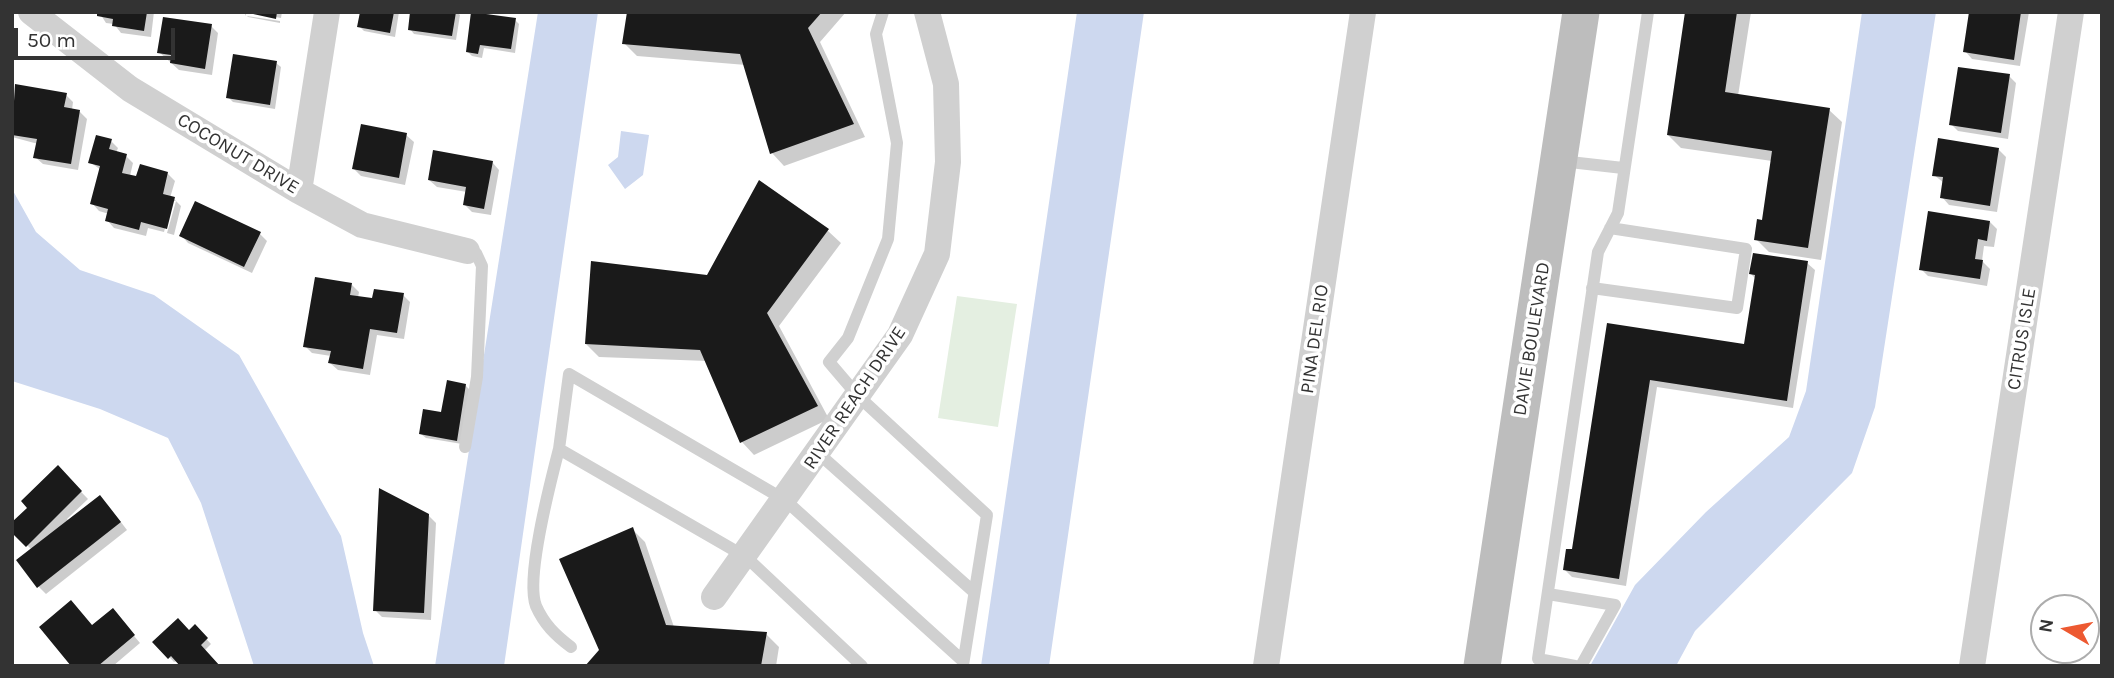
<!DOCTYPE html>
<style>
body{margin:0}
#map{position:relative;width:2114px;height:678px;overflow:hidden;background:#fff;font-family:Karla,sans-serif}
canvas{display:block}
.frame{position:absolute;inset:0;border:14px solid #333;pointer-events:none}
.north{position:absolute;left:2030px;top:594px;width:70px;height:70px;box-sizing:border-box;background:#fff;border:2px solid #adadad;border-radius:50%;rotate:280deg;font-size:19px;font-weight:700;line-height:28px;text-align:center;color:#333}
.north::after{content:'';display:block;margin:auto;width:24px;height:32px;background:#ed5931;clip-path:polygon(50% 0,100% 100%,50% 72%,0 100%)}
.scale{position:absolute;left:14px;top:28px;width:161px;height:32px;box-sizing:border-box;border:4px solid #333;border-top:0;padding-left:9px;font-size:21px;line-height:24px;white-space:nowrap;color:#333;-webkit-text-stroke:5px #fff;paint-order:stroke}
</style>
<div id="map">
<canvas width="2114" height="678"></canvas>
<div class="frame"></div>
<div class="north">N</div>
<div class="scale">50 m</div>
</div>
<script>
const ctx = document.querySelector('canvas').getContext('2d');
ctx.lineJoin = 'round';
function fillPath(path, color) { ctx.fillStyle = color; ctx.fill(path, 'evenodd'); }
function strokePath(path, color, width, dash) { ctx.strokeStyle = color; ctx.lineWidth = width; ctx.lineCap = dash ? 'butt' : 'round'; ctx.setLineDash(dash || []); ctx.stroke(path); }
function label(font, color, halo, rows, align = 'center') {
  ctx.font = font + ' Karla,sans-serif'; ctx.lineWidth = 7; ctx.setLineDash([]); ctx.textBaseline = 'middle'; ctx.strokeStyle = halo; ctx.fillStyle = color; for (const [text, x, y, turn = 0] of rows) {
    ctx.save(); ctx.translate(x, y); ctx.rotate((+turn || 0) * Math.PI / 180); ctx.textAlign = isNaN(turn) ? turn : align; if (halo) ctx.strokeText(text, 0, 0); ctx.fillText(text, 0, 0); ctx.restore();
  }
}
fillPath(new Path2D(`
 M957 296 1017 304 998 427 938 418Z`), '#e4efe1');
fillPath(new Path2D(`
 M538 12H598L504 666H435Z
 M1077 12H1144L1049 666H981Z
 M1862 12H1936L1875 407 1852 473 1695 631 1676 666H1590L1635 585 1706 512 1789 437 1806 391Z
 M621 131 649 135 643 175 625 189 608 165 618 157Z
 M12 189 36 232 80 270 154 295 239 355 341 536 363 633 374 666H254L201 503 168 438 100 409 12 381Z`), '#cdd8ef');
fillPath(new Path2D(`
 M99 12H154L151 37 121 33 114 24 106 23Z
 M244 12H282L281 18 246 12V16Z
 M362 12H399L395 37 364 31 359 26Z
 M412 12H457L460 15 456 40 414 34 410 29Z
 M473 12H490L489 16 515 20 519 24 515 53 484 48 482 58 472 56 467 51Z
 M629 12H846L820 42 865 137 784 166 772 153 746 65 637 56 624 43Z
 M1687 12H1751L1738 96 1829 110 1842 122 1821 260 1769 252 1756 239 1763 222 1772 161 1681 148 1668 135Z
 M1971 12H2029L2020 66 1972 59 1965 51Z
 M247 16 280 21V23L248 17Z
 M211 26 218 33 212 75 179 70 159 52Z
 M276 63 281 67 275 109 233 102 228 97Z
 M2009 76 2016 83 2008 139 1958 131 1951 124Z
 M16 86 66 95 73 102 72 110 80 112 87 119 78 170 43 164 35 157 38 144 12 137Z
 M406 135 414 142 405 185 361 176 354 169Z
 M111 141 118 148 116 153 126 156 133 163 130 176 138 179 167 173 175 181 170 198 174 199 181 206 174 235 167 233 176 201H172L164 232 148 228 146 236 114 228 107 220 109 214 99 211 92 203 101 170 90 162Z
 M1998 149 2006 157 1997 212 1949 205 1942 197 1944 183 1934 175Z
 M492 162 499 170 491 215 472 212 465 205 467 192 437 187 429 180Z
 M759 183 828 231 841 243 779 326 829 419 754 455 742 442 707 361 599 357 586 344 708 277Z
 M1990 222 1997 229 1994 247 1984 246 1982 261 1990 269 1987 286 1928 276 1921 269Z
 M260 234 267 241 252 273 188 243 181 235Z
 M1807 263 1815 270 1793 408 1657 387 1626 586 1572 577 1565 570 1574 551 1609 325 1746 346 1756 279 1751 274Z
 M352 285 359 292 358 298 374 300 403 295 410 302 404 339 377 335 370 375 338 370 330 363 331 356 312 353 305 346Z
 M465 385 470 390 462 444 426 438 421 434 443 414Z
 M58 468 88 499 67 519 69 521 107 504 127 530 46 594 39 587 32 550 12 530Z
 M428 515 436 523 431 620 382 617 375 610Z
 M632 529 645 542 674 627 766 634 779 647 776 666H588L601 650Z
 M119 618 140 643 113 666H73L93 627Z
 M195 627 211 644 204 651 174 662 155 642 189 632Z`), '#0003');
fillPath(new Path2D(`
 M97 12H147L144 31 112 26 113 19 97 16Z
 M244 12H277L276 19Z
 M360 12H394L390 33 357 27Z
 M410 12H456L452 36 408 30Z
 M471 12 516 18 511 49 480 45 478 54 466 52Z
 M627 12H822L808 28 854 124 770 154 740 54 622 44Z
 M1685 12H1737L1725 92 1830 108 1808 248 1754 240 1757 219 1762 220 1772 151 1667 135Z
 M1969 12H2021L2014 60 1963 52Z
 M163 17 212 24 205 69 170 63 171 55 157 53Z
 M233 54 277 61 270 105 226 98Z
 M1958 67 2010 74 2001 133 1949 125Z
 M15 84 67 93 64 107 80 110 71 164 33 158 37 139 12 135Z
 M361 124 407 133 399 178 352 169Z
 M96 135 112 139 109 149 127 154 122 173 136 176 140 164 168 172 163 194 175 197 167 229 141 222 139 230 105 221 108 209 90 204 100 166 88 163Z
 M1938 138 1999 148 1990 206 1940 198 1943 177 1932 176Z
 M433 150 493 161 484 209 463 205 466 187 428 180Z
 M759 180 829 229 767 313 818 406 740 443 700 350 585 344 591 261 707 275Z
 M195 201 261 232 244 267 179 236Z
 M1928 211 1990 221 1987 241 1978 239 1975 259 1983 260 1980 279 1919 270Z
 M1753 253 1808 261 1787 401 1650 380 1619 579 1563 570 1566 549H1572L1607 323 1744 344 1755 275 1749 274Z
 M315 277 352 283 350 295 372 298 374 289 404 293 397 333 370 329 363 369 328 363 331 351 303 347Z
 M447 380 466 384 457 441 419 434 423 409 441 412Z
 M58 465 82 491 26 547 12 533V522L27 508 21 501Z
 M379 488 429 514 424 613 373 611Z
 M100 495 121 522 37 588 16 560Z
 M633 527 666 625 767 632 761 666H585L599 650 559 559Z
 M71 600 92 625 113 608 135 635 98 666H71L39 627Z
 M178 618 189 630 195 624 208 638 201 645 220 666H180L171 656 168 659 152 642Z`), '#1a1a1a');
strokePath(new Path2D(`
 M883 12 876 34 897 143 888 239 848 338 829 362 858 396 987 515 963 665
 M1561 161 1623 168
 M1592 288 1737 308 1746 249 1610 228
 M465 447 477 377 482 266 476 253 467 251
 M559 449C551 480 525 578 536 606 544 624 555 635 571 647
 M818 453 974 592
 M1548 594 1615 605 1581 666
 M862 666 746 557 559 449 569 374 785 500 963 661
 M1575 666 1538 659 1598 252 1618 213 1648 12`), '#d0d0d0', 12);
strokePath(new Path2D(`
 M31 12 130 89 299 191 362 225 467 251
 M299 191 327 12
 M714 597 900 335 937 254 948 162 946 84 927 12
 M1266 666 1363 12
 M1972 666 2071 12`), '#d0d0d0', 26);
strokePath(new Path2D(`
 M1482 666 1581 12`), '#bdbdbd', 37);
label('19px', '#333', '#fff', [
 ["COCONUT DRIVE",238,154,31],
 ["PINA DEL RIO",1315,339,-82],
 ["DAVIE BOULEVARD",1532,339,-81],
 ["CITRUS ISLE",2022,339,-81],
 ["RIVER REACH DRIVE",855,398,-56]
]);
</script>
